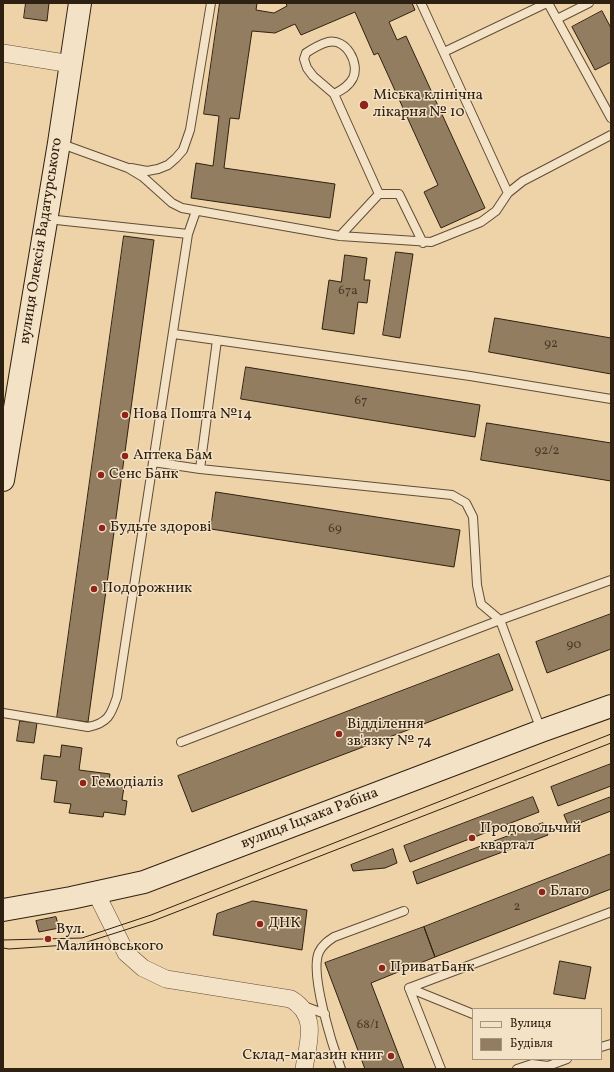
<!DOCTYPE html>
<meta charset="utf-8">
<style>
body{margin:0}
#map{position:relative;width:614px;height:1072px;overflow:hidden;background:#eed2a8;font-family:Vollkorn,serif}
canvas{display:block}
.frame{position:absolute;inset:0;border:4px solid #2f2111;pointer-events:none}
.legend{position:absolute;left:472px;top:1008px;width:130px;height:52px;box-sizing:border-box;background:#f4e2c6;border:1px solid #a5957e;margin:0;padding:5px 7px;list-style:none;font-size:12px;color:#2f2111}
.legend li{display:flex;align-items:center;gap:8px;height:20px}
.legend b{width:20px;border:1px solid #a5957e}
</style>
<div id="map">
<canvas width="614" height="1072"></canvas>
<div class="frame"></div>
<ul class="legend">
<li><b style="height:5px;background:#f4e2c6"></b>Вулиця</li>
<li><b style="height:11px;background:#927d60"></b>Будівля</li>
</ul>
</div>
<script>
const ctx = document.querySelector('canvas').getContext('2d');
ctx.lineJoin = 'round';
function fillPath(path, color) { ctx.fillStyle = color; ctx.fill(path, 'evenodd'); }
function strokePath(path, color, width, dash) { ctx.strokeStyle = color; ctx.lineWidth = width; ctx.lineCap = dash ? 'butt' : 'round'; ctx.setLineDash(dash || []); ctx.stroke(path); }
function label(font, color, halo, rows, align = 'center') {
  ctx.font = font + ' Vollkorn,serif'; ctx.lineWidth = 3; ctx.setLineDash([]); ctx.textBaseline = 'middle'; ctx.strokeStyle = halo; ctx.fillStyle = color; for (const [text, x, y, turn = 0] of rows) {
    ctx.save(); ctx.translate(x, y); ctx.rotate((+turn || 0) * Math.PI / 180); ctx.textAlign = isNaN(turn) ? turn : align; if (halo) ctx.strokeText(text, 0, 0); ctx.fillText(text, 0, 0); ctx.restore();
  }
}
const building = new Path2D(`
 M26 3H49L47 21 24 18Z
 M220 3H257L256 10 274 13 287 6 286 3H412L415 10 389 22 397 40 406 36 485 208 441 228 424 192 438 185 378 53 374 55 355 12 301 35 295 24 275 33 252 31 239 119 230 118 224 168 335 184 330 218 191 198 196 163 213 166 219 116 204 114Z
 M602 11 611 28V62L595 70 572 27Z
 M124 236 154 240 88 722 57 718Z
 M396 252 413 254 400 338 383 335Z
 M345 255 367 258 364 280H370L367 303 358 302 354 334 322 329 329 280 341 282Z
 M495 318 611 338V374L489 352Z
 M246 367 480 405 475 437 241 399Z
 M487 423 611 443V481L481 460Z
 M216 492 460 530 454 567 211 529Z
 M611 614V649L547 673 536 642Z
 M499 654 513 690 192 812 178 776Z
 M20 721 37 723 34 743 17 741Z
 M62 745 82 748 79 770 110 774 108 785 124 787 122 800 127 801 125 815 104 812 103 817 69 813 71 804 54 802 57 781 41 779 44 755 60 757Z
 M611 764V786L558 806 551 787Z
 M533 797 539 812 410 862 404 846Z
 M611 797V811L569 827 564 815Z
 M543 823 548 835 417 884 413 872Z
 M393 849 397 863 385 868 353 871 351 865Z
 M611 854V889L435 957 424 927Z
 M253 901 307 910 302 950 213 935 217 914Z
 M56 917 59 928 39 932 36 921Z
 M424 927 435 957 371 983 404 1069H365L325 963Z
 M560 961 591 967 585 999 554 994Z`);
fillPath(building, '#927d60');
strokePath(building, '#2f2111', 1);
const lane = new Path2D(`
 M421 3 508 193
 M548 3 611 118
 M557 19 589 3
 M444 52 547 3
 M334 94C342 90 349 86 353 78 360 63 346 38 328 42 321 44 312 49 306 53L304 59 307 68 313 76 334 94 379 194 340 236
 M59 143 128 168 143 177 172 203 182 208 340 236 431 242 481 222 496 211 508 193 523 181 611 135
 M131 168 147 171 158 169 168 165 176 158 183 150 190 130 211 3
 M379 194H399L423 243
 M47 219 188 234
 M174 334 470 376 611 399
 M153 462 200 469 452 495 466 503 473 517 477 585 481 604 500 620 541 730
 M200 469 217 340
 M3 713 88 727C108 723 111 715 117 697L188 234 196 211
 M181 742 500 620 611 580
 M409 988 611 912
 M409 988 441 1069
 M409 988 473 1014
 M304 1006 325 1014
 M601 1047 611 1044
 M341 1069C333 1047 309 973 319 952 322 945 328 941 334 937L404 911
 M517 1069 532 1064 548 1066 567 1059`);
const street = new Path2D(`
 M3 53 71 64
 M96 893 126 953 143 968 166 979 291 999C319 1016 308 1042 304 1069`);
const secondary = new Path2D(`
 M3 480 59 143 80 3
 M3 910 71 898 144 882 541 731 611 706`);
strokePath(lane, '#5f4d37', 10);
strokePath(street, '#5f4d37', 18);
strokePath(secondary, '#2f2111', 24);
strokePath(lane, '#f4e2c6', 8);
strokePath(street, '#f4e2c6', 17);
strokePath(secondary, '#f4e2c6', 22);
strokePath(new Path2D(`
 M3 940 82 938 151 915 611 734
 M3 948 9 949 81 944 153 921 611 743`), '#2f2111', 1);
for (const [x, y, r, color] of [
 [364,105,5,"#8f2418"],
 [125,415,4,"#8f2418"],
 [125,456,4,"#8f2418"],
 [101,475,4,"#8f2418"],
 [102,528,4,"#8f2418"],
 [94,589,4,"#8f2418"],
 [339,734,4,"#8f2418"],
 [83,783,4,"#8f2418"],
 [472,838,4,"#8f2418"],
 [542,892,4,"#8f2418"],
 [260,924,4,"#8f2418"],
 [48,939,4,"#8f2418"],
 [382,968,4,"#8f2418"],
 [391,1056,4,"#8f2418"]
]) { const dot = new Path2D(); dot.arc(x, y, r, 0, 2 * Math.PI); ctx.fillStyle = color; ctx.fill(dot); strokePath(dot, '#f4e2c6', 1.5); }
label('13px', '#483825', null, [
 ["67а",348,292],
 ["92",551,345],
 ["67",361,402],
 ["92/2",547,452],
 ["69",335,530],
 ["90",574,646],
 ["2",517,908],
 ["68/1",368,1026]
]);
label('15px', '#2f2111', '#f4e2c6', [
 ["Міська клінічна",373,96],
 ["лікарня № 10",373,113],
 ["Нова Пошта №14",133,415],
 ["Аптека Бам",133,456],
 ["Сенс Банк",109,475],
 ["Будьте здорові",110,528],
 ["Подорожник",102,589],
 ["Відділення",347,725],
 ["зв'язку № 74",347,742],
 ["Гемодіаліз",91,783],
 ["Продовольчий",480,829],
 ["квартал",480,846],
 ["Благо",550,892],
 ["ДНК",268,924],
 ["Вул.",56,930],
 ["Малиновського",56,947],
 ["ПриватБанк",390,968],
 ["Склад-магазин книг",383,1056,"right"]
], 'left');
label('15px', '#2f2111', '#f4e2c6', [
 ["вулиця Олексія Вадатурського",42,241,-81],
 ["вулиця Іцхака Рабіна",310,819,-21]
]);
</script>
